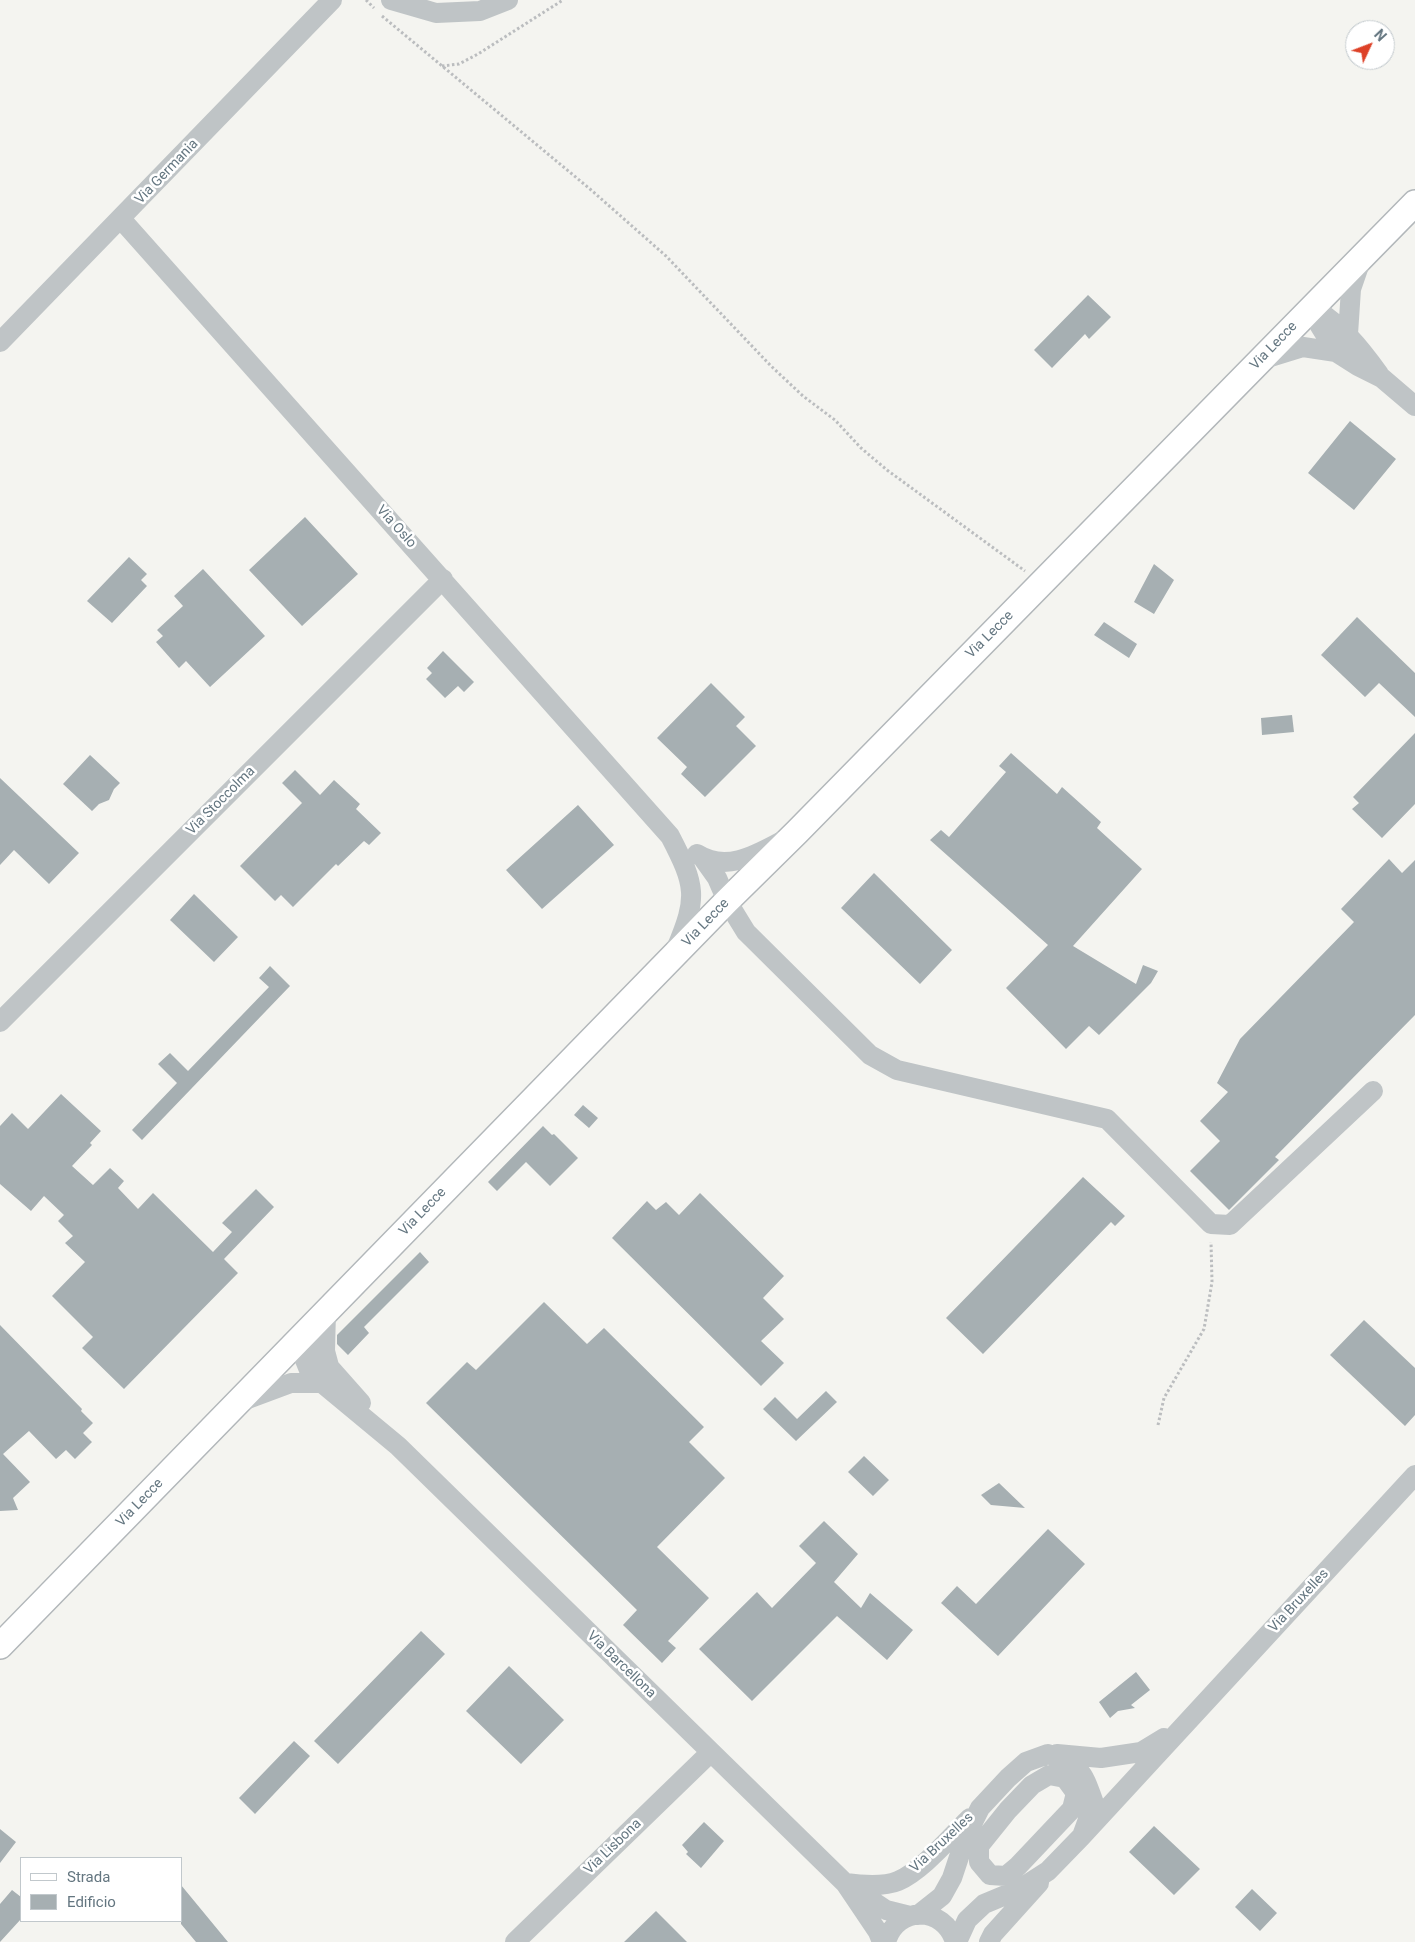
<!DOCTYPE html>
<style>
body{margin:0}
#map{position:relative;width:1415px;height:1942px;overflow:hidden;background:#f4f4f0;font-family:Roboto,sans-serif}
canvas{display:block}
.legend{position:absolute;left:20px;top:1857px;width:162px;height:65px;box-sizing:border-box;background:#fff;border:1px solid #c1c8cc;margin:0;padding:6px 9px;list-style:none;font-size:15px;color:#647680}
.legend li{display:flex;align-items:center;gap:10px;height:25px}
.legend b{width:25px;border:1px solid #c1c8cc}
.north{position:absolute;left:1345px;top:20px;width:50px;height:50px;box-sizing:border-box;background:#fff;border:1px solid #c1c8cc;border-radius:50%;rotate:47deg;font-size:14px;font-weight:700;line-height:20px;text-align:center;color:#647680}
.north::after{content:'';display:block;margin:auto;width:18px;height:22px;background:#dd4127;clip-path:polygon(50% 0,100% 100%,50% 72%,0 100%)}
</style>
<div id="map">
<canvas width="1415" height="1942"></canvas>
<ul class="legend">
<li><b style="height:6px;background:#fff"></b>Strada</li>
<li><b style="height:14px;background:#a6afb2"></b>Edificio</li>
</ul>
<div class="north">N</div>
</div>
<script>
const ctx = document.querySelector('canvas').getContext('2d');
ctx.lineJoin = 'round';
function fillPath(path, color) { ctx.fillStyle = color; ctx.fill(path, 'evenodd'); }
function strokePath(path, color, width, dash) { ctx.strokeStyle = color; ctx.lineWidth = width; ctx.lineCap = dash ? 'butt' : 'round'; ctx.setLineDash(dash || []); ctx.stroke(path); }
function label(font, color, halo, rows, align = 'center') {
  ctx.font = font + ' Roboto,sans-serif'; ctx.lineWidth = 5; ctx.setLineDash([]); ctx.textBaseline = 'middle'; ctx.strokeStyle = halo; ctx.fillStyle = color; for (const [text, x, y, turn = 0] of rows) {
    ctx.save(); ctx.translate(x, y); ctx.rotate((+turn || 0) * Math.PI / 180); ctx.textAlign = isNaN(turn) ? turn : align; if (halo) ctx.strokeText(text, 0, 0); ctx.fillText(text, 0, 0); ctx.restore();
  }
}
fillPath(new Path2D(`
 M1088 295 1111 317 1089 339 1085 334 1052 368 1034 350Z
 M1350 421 1396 459 1354 510 1308 473Z
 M305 517 358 574 302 626 249 570Z
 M129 557 147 574 141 580 147 586 112 623 87 601Z
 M1154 564 1174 580 1154 614 1134 602Z
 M203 569 265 636 210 687 186 661 179 668 156 642 163 636 157 630 183 606 174 596Z
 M1357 617 1415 673V717L1379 683 1365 697 1321 655Z
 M1104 622 1137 644 1129 658 1094 635Z
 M443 651 474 682 464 692 458 686 445 698 426 679 432 673 427 668Z
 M711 683 745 717 736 726 756 746 705 797 681 774 687 767 657 738Z
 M1292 715 1294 732 1262 735 1261 718Z
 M1415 733V804L1382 838 1352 809 1359 803 1353 797Z
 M1011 753 1057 794 1062 787 1101 822 1097 828 1142 869 1073 946 1136 984 1143 965 1158 971 1151 983 1099 1035 1089 1026 1066 1049 1006 988 1048 945 930 840 941 830 949 837 1006 772 999 766Z
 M90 755 120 783 114 789 109 800 99 804 92 811 63 784Z
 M295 770 320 795 334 780 360 804 356 809 381 833 369 845 364 841 338 866 336 864 293 907 281 895 275 901 240 866 302 803 282 783Z
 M0 778 79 853 49 884 14 850 0 865Z
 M578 805 614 845 542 909 506 870Z
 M1389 859 1402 873 1415 860V1015L1275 1157 1279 1160 1229 1210 1190 1171 1220 1141 1200 1121 1228 1092 1217 1083 1240 1039 1354 922 1341 909Z
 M874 873 952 950 920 984 841 908Z
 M194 894 238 937 214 962 170 920Z
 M270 966 290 986 142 1140 132 1130 177 1083 158 1064 170 1053 188 1071 269 987 259 978Z
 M61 1094 101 1131 90 1143 92 1145 72 1166 93 1185 110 1168 124 1181 118 1188 138 1209 153 1193 213 1252 232 1232 222 1223 256 1189 274 1207 224 1259 238 1273 124 1389 82 1348 93 1337 52 1296 85 1262 65 1243 73 1236 58 1221 64 1215 44 1196 31 1211 0 1184V1126L12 1113 28 1129Z
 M583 1105 598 1118 589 1128 574 1115Z
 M543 1126 552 1135 554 1134 578 1158 550 1186 526 1162 497 1191 488 1182Z
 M1083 1177 1125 1216 1115 1226 1111 1222 983 1354 946 1318Z
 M700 1193 784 1276 763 1298 784 1319 761 1341 784 1363 761 1386 612 1238 647 1201 656 1210 666 1202 679 1215Z
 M420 1252 429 1262 364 1327 369 1333 348 1355 337 1344V1335Z
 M544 1302 587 1344 604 1328 704 1427 689 1442 725 1478 657 1547 709 1598 668 1641 676 1648 662 1663 623 1625 637 1610 426 1403 467 1362 476 1370Z
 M1364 1320 1415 1368V1415L1405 1426 1330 1355Z
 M0 1325 82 1409 81 1411 93 1423 83 1433 92 1442 75 1459 66 1450 56 1459 29 1431 3 1454 30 1482 13 1498 18 1510 0 1511Z
 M826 1391 837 1402 796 1441 763 1409 775 1397 797 1419Z
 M864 1456 889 1480 873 1496 848 1472Z
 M999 1483 1025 1508 991 1505 981 1495Z
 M824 1521 858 1554 834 1582 861 1608 870 1593 913 1630 887 1660 837 1616 752 1701 699 1649 757 1592 772 1608 816 1563 799 1546Z
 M1048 1529 1085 1564 998 1656 941 1603 957 1586 976 1604Z
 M421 1631 445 1654 338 1764 314 1741Z
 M509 1666 564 1720 521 1764 466 1711Z
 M1136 1672 1150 1690 1131 1705 1135 1708 1118 1711 1110 1718 1099 1702Z
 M294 1741 310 1756 255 1814 239 1798Z
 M704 1822 724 1841 701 1868 686 1854 688 1852 682 1845Z
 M1154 1826 1200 1869 1174 1895 1129 1852Z
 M0 1829 16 1842 0 1863Z
 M181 1885 228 1942H196L181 1924Z
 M1252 1889 1277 1913 1260 1931 1235 1907Z
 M12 1890 21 1897V1919L0 1942V1904Z
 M656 1911 687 1942H624Z`), '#a6afb2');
const major = new Path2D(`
 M0 1646 727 901 797 832 1415 203`);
strokePath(major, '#b2b7ba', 28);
strokePath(new Path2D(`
 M366 0 374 8
 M382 16 590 189 666 256 771 366 803 396 835 420 861 448 887 470 1025 571
 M442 66 459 64 478 54 563 0
 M1158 1425 1164 1398 1204 1329 1212 1282 1211 1242`), '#bbbdbf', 3, [2.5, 2.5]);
strokePath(new Path2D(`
 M391 0 436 13 480 11 508 0
 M121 219 670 836C696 886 698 897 676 949
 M1313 307 1320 326 1336 352 1358 366 1382 378 1415 406
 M1313 307C1343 327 1358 345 1379 374
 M1348 334 1351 289 1361 260
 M0 342 332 0
 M1261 360 1303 347 1336 352
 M697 854C725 872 754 856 780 842
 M702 857 717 878 727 901 746 932 870 1055 897 1070 1107 1119 1211 1224 1230 1225 1373 1091
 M0 1022 443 579
 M326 1311 325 1351 329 1366
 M297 1340 309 1370 322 1383 398 1446 845 1883 878 1932 882 1942
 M297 1340 314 1350 361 1403
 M240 1402 291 1383H322
 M1057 1754 1101 1758 1141 1752 1164 1738
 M1049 1775 1065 1778 1076 1793 1072 1809 1018 1866 1006 1876 990 1875 979 1862V1846L1008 1810 1032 1785Z
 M1082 1836 1415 1475
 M845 1883C860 1885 884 1887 898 1881 922 1871 951 1836 970 1818
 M853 1888 886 1910 910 1916
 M918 1915 942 1896 952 1878 966 1836 980 1808 1008 1778 1026 1762 1048 1754C1082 1767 1082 1770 1094 1803L1082 1836 1048 1871 1020 1889 984 1904 967 1920 957 1942
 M515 1942 711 1752
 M886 1942C897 1905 944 1906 955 1942
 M989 1942 993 1934 1039 1883`), '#bfc4c6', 20);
strokePath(major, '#fff', 25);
label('14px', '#647680', '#fff', [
 ["Via Germania",167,172,-46],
 ["Via Lecce",1274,346,-46],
 ["Via Oslo",396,527,48],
 ["Via Lecce",990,635,-45],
 ["Via Stoccolma",221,801,-45],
 ["Via Lecce",706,923,-46],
 ["Via Lecce",423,1212,-46],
 ["Via Lecce",140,1503,-46],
 ["Via Bruxelles",1299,1601,-47],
 ["Via Barcellona",621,1665,44],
 ["Via Bruxelles",942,1843,-43],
 ["Via Lisbona",613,1847,-44]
]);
</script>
